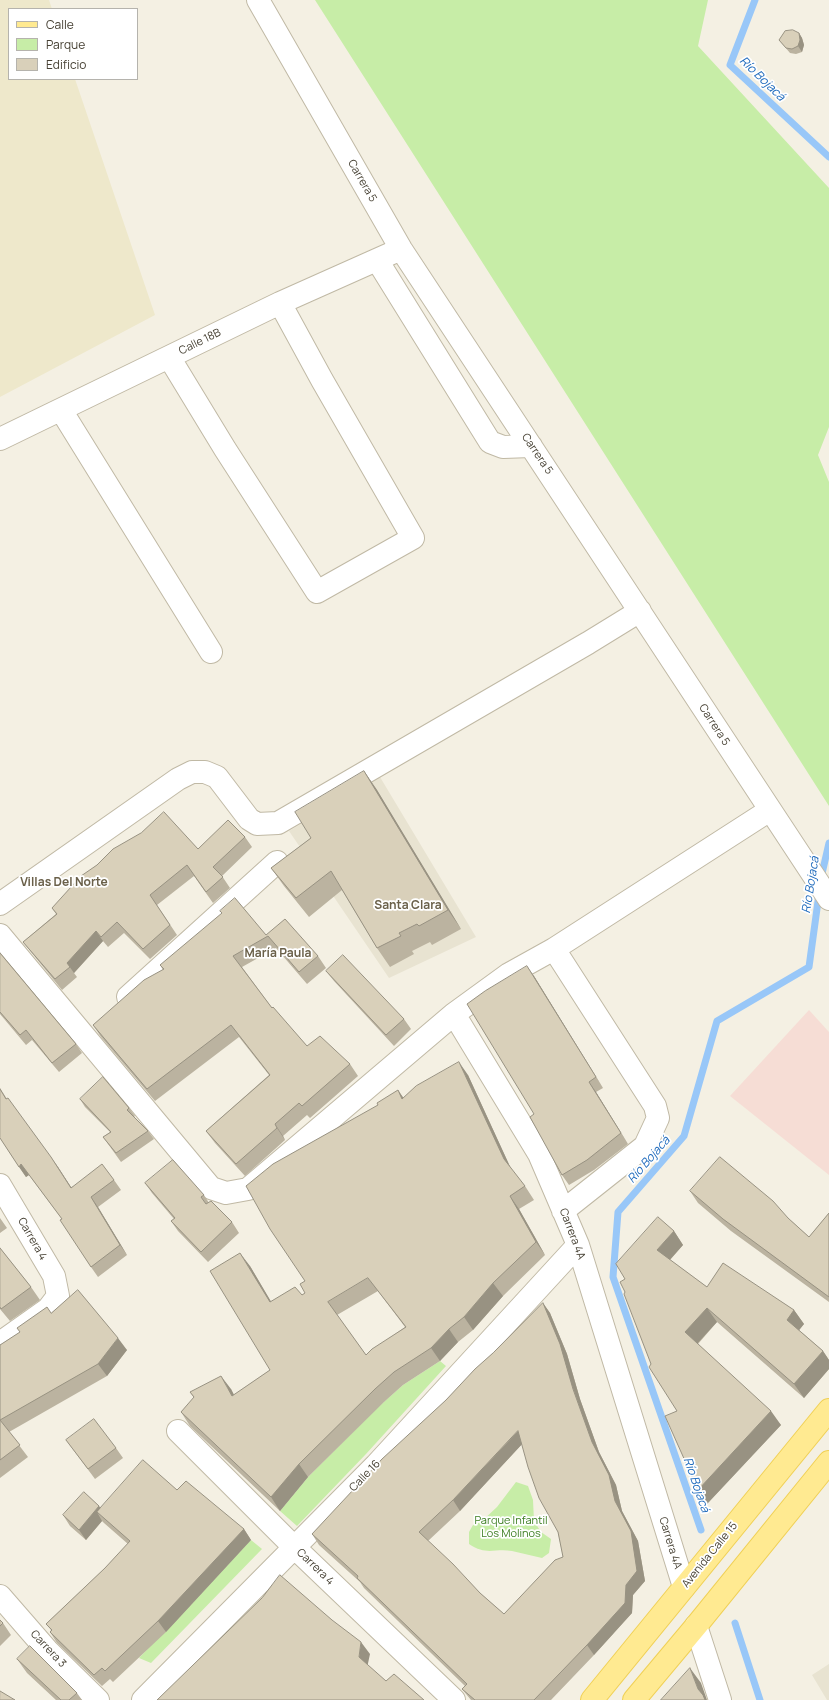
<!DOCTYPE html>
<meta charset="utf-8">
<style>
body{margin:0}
#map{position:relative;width:829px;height:1700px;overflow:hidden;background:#f4f0e3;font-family:Manrope,sans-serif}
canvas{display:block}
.legend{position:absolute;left:8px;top:8px;width:130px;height:72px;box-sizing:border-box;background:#fff;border:1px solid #b5b3ad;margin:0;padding:5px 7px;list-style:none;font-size:12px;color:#464033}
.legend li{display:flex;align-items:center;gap:8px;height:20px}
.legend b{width:20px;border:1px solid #b5b3ad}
</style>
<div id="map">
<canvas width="829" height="1700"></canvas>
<ul class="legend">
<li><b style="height:5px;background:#ffea91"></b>Calle</li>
<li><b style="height:11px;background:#c7eda7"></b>Parque</li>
<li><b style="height:11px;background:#d9d0ba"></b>Edificio</li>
</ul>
</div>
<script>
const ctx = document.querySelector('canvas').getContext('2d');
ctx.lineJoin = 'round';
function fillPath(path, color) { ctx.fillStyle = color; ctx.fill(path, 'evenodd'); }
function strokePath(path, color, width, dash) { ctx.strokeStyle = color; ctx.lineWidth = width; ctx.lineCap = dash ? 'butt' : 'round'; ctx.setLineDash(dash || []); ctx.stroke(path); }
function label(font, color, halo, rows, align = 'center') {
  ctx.font = font + ' Manrope,sans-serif'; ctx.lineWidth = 3.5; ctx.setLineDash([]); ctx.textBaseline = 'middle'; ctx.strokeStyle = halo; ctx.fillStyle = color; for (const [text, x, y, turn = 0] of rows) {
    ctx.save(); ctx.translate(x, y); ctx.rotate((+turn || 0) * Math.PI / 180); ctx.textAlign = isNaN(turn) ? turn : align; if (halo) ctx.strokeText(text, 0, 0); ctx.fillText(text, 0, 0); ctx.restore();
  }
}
fillPath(new Path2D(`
 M380 777 476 937 389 978 289 831Z
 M829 1664V1700H827L812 1675Z`), '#e8e3d1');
fillPath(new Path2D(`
 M0 0H49L52 9H9V79H75L155 315 0 397Z`), '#eee8cb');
fillPath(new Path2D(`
 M809 1010 829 1032V1175L730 1096Z`), '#f6ddd5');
fillPath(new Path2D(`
 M315 0H708L698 46 829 188V427L818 455 829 482V806Z
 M440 1361 446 1366 366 1454 297 1526 280 1511 308 1477 377 1408 403 1385Z
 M516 1482 528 1486 533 1500 534 1521 541 1532 551 1539 549 1553 542 1558C532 1556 522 1553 512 1551 494 1548 487 1556 469 1544V1532L473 1525 482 1521 497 1507Z
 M251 1540 262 1549 151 1663 139 1658Z`), '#c7eda7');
strokePath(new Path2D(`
 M755 0 730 65 829 157
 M821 878 829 843
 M701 1530 613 1277 618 1212 684 1136 717 1021 809 967 819 894
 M735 1623 760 1700`), '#98c7f8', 7);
const minor = new Path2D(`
 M258 0 401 249 829 899
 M377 260 490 442 503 447 531 446
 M169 357 225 449 317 592 413 538 322 380 280 303
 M61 410 211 652
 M0 439 280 303 401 249
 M0 904 178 779 192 772H205L217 777 249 819 257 824 278 823 588 643 640 611
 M0 935 211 1188 226 1193 248 1189 454 1014 509 974 554 949 770 810
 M554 949 655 1106 658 1118 645 1146 563 1211
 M128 997 277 862
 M454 1014 539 1154 578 1245 684 1587
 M0 1185 54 1276 58 1296 48 1309 0 1343
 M178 1431 294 1547 454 1700
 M0 1596 47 1650 98 1700
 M696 1626 720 1700
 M143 1700 376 1465 578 1245`);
const major = new Path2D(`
 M592 1700 829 1410
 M634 1700 696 1626 829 1462`);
strokePath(minor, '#c0b9a5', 24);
strokePath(major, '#f0d055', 24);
strokePath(minor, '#fff', 22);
strokePath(major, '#ffea91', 22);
fillPath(new Path2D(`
 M799 33 802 38 804 45 802 52 796 54 790 53 779 40Z
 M364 771 377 790 461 929 432 945 430 942 412 951 414 954 390 967 377 948 342 890 309 917 284 886 271 868 311 838Z
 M245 837 252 847 222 876 230 888 213 903 194 876 157 905 177 935 150 959 124 933 108 947 103 941 74 973 77 977 62 990 31 952 23 942 56 914 52 908 198 849Z
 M266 935 318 956 326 968 307 984 276 948 242 967 272 1008 307 1046 350 1064 358 1076 310 1118 307 1115 283 1136 285 1140 245 1176 215 1143 206 1131 269 1075 239 1037 155 1101 101 1037 93 1025 163 970 160 965Z
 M0 953 76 1044 82 1053 59 1072 32 1040 26 1045 0 1014Z
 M326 971 404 1019 411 1029 394 1046 334 981Z
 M534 976 603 1088 596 1092 628 1144 594 1170 569 1185 562 1175 534 1114Z
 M468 1075 511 1169 525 1186 534 1200 519 1209 545 1255 503 1296 473 1330 458 1342 440 1361 403 1385 384 1402 308 1477 280 1511 190 1426 181 1412 194 1398 190 1392 231 1389 234 1395 270 1370 250 1266 271 1302 302 1295 305 1293V1281L378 1105 398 1090 403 1098ZM378 1291 405 1327 366 1355 337 1315Z
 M0 1088 7 1099 58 1167 71 1187 114 1180 121 1190 98 1207 127 1255 98 1277 91 1267 62 1219 29 1175 26 1177 0 1138Z
 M80 1099 129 1108 135 1116 134 1117 148 1131 154 1139 121 1162 103 1137 110 1132 85 1107Z
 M145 1183 204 1195 209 1203 232 1222 239 1233 208 1262 178 1231 171 1221 174 1219 152 1193Z
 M690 1191 788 1218 809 1237 829 1213V1302L731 1231 698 1203Z
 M0 1218 7 1228 0 1233Z
 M674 1231 683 1245 670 1260 707 1287 794 1310 804 1324 799 1330 823 1351 829 1360V1369L804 1398 717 1322 698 1344 781 1425 707 1504 698 1490 677 1411 651 1364 625 1292V1279Z
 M0 1248 31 1287 40 1300 10 1321 0 1309Z
 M543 1303 550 1313 567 1354 580 1399 599 1452 616 1485 622 1511 638 1541 645 1581 633 1595 632 1613 594 1655 551 1700H471L462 1689 465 1686 364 1588 360 1582 319 1545 312 1534ZM522 1444 558 1532 563 1557 504 1614 480 1593 428 1541 460 1511Z
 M51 1313 127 1350 107 1376 9 1432 28 1457 0 1478V1345Z
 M66 1440 116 1448 123 1458 95 1479Z
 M177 1490 244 1529 251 1540 166 1632 113 1682 110 1679 102 1686 57 1643 50 1632 51 1630 46 1624 105 1568 128 1544 104 1523 102 1521 86 1540 70 1526 63 1515 99 1506 100 1508Z
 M0 1620 3 1623 11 1635 0 1646Z
 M17 1659 77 1693 82 1700H56L27 1673Z`), '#bbb3a0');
fillPath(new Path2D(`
 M799 33 802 38 804 45 802 52 798 46Z
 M364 771 377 790 461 929 448 910Z
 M96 931 103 941 74 973 67 963Z
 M527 966 534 976 603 1088 596 1077Z
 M459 1062 468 1075 513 1173 504 1159Z
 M589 1082 596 1092 628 1144 621 1133Z
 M398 1090 407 1103 402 1099Z
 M275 1124 283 1136 285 1140 277 1128Z
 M51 1157 58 1167 78 1198 71 1188Z
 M21 1164 29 1175 26 1177 19 1167Z
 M510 1196 519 1209 545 1255 536 1242Z
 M91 1197 98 1207 127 1255 120 1245Z
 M674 1231 683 1245 667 1263 657 1250Z
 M240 1253 250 1266 279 1315 270 1302Z
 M493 1283 503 1296 473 1330 464 1317Z
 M543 1303 550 1313 567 1354 580 1399 599 1452 616 1485 622 1511 638 1541 645 1581 633 1595 632 1613 594 1655 587 1645 615 1501 592 1442Z
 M707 1308 717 1322 695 1346 685 1332Z
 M794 1310 804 1324 796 1334 787 1320Z
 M449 1329 458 1342 440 1361 431 1348Z
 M118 1338 127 1350 107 1376 98 1364Z
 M823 1351 829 1360V1369L804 1398 794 1384Z
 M221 1376 231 1389 241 1409 232 1396Z
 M771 1411 781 1425 707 1504 698 1490Z
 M518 1431 525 1441 460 1511 453 1500Z
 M299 1464 308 1477 280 1511 271 1497Z
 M99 1506 106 1517 97 1512 102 1521 86 1540 79 1530Z
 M244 1529 251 1540 166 1632 158 1621Z
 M361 1642 370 1654 367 1668 359 1657Z
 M690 1668 701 1683 707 1700H705L698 1689Z`), '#989282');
const building = new Path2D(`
 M793 30 799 33 800 40 798 46 792 49 786 48 779 40 785 31Z
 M364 771 448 910 419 926 417 924 399 933 401 936 377 948 331 871 296 898 271 868 311 838 295 812Z
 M164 812 198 849 228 820 245 837 213 867 223 877 206 892 187 865 150 895 170 925 143 949 117 922 101 937 96 931 67 963 70 967 55 979 23 942 57 914 52 908 81 876 97 865 113 849 141 833Z
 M235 898 266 935 285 919 318 956 299 972 268 936 233 956 272 1008 273 1007 307 1046 320 1036 350 1064 302 1106 299 1103 275 1124 277 1128 236 1164 206 1131 270 1075 231 1025 147 1089 93 1025 144 980 164 969 160 965 222 913 220 911Z
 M0 953 76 1044 52 1063 26 1030 20 1035 0 1012Z
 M343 955 404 1019 386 1035 326 971Z
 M527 966 596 1077 589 1082 621 1133 587 1160 562 1175 530 1117 534 1114 467 1004 485 991Z
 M459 1062 504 1159 525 1186 510 1196 536 1242 493 1283 464 1317 449 1329 431 1348 394 1372 375 1389 299 1464 271 1497 181 1412 194 1397 190 1392 221 1376 232 1396 270 1370 210 1271 240 1253 270 1302 295 1287 302 1295 305 1293 300 1284 305 1281 270 1229 246 1186 273 1164 378 1105 377 1103 398 1090 402 1099 416 1086ZM368 1278 406 1327 372 1349 366 1355 328 1302Z
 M103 1077 129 1108 127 1110 148 1131 116 1153 103 1137 111 1132 80 1099Z
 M0 1089 6 1099 8 1098 51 1157 71 1188 102 1164 114 1180 91 1197 120 1245 91 1267 60 1220 62 1219 21 1164 19 1167 0 1138Z
 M720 1157 773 1201 788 1218 809 1237 829 1213V1297L723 1219 690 1191Z
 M173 1160 204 1195 201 1197 206 1204 211 1201 232 1222 201 1252 171 1221 175 1218 145 1183Z
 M658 1217 674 1231 657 1250 707 1287 723 1263 794 1310 787 1320 823 1351 794 1384 707 1308 685 1332 771 1411 698 1490 665 1416 677 1411 649 1367 651 1364 624 1294 625 1292 620 1282 625 1279 616 1264Z
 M0 1248 31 1287 1 1309 0 1307Z
 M78 1290 118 1338 98 1364 0 1420 20 1445 0 1460V1345L20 1332 17 1328 47 1307 51 1313Z
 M543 1303 560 1344 573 1389 592 1442 609 1475 615 1501 631 1531 637 1571 626 1585 625 1603 587 1645 534 1700H475L462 1689 467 1684 357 1578 358 1576 312 1534 382 1459 446 1400 475 1369 493 1353ZM518 1431 528 1467 539 1498 558 1532 563 1557 555 1560 504 1614 480 1593 453 1564 419 1532 453 1500Z
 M94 1419 116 1448 88 1469 66 1440Z
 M143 1460 177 1490 186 1481 244 1529 158 1621 105 1671 102 1668 94 1675 50 1632 52 1630 46 1624 105 1568 130 1541 97 1512Z
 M84 1492 99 1506 79 1530 63 1515Z
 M280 1575 332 1620 361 1642 359 1657 386 1681 394 1674 424 1700H157L262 1598Z
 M0 1620 3 1623 0 1626Z
 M30 1646 77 1693 69 1700H61L17 1659Z
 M690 1668 698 1689 703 1695 705 1700H661Z
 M0 1691 15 1700H0Z`);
fillPath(building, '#d9d0ba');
strokePath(building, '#989282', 1);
label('11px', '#464033', '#fff', [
 ["Carrera 5",362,181,60],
 ["Calle 18B",200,342,-26],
 ["Carrera 5",537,454,56],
 ["Carrera 5",714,725,57],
 ["Carrera 4A",572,1234,69],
 ["Carrera 4",32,1239,60],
 ["Calle 16",365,1476,-46],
 ["Carrera 4A",670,1543,73],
 ["Avenida Calle 15",710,1555,-51],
 ["Carrera 4",315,1567,44],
 ["Carrera 3",48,1649,47]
]);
label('11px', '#3b7d20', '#fff', [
 ["Parque Infantil",511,1521],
 ["Los Molinos",511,1534]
]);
label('italic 12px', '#216cbd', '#fff', [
 ["Río Bojacá",762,79,44],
 ["Río Bojacá",811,885,-81],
 ["Río Bojacá",649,1160,-49],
 ["Río Bojacá",696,1485,71]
]);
label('bold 12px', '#6a6049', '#fff', [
 ["Villas Del Norte",64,883],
 ["Santa Clara",408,906],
 ["María Paula",278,954]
]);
</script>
